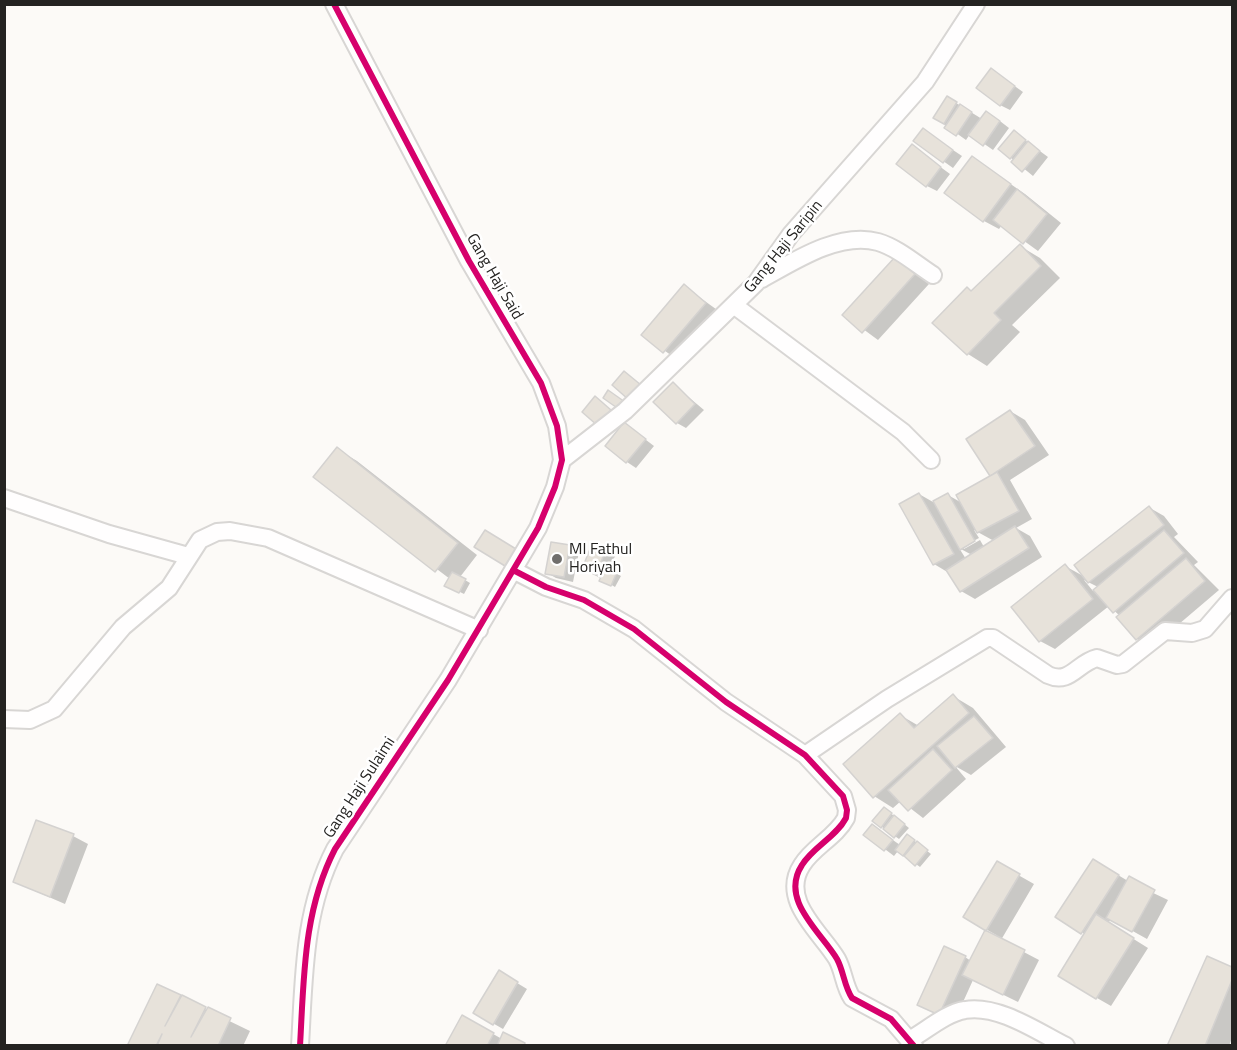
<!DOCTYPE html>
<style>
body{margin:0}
#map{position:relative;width:1237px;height:1050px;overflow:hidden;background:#fcfaf7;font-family:"Titillium Web",sans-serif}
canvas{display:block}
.frame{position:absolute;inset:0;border:6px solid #242321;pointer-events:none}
</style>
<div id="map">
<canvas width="1237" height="1050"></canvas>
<div class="frame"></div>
</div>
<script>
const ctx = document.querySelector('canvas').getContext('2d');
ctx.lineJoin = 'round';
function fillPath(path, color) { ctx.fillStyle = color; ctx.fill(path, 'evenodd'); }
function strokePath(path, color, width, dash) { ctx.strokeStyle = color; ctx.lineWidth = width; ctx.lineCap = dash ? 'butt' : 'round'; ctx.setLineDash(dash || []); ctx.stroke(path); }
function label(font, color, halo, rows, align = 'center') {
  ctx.font = font + ' "Titillium Web",sans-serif'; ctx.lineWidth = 5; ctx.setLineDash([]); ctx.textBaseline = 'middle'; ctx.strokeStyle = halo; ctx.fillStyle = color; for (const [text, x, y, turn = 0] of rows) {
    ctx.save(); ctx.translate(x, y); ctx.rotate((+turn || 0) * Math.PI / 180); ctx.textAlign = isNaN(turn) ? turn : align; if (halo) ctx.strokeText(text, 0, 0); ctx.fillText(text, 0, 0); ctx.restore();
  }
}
fillPath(new Path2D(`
 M992 70 1023 92 1010 110 1000 105Z
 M948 98 982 119 996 118 1009 128 993 150 970 134 966 140 935 118Z
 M923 130 962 156 953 168 915 141Z
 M1014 132 1048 157 1033 176 1011 158Z
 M912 146 950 174 937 191 927 186Z
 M973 158 1025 194 1061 223 1038 251 1002 225 999 229 984 221 946 193Z
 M1020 246 1040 258 1060 278 1012 325 1020 332 987 366 968 354 973 292Z
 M896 259 929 284 878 340 844 315Z
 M684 286 720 312 679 361 643 335Z
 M673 384 704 410 686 428 677 423Z
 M1010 411 1025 420 1049 455 1010 480 1032 519 1016 528 1030 536 1042 557 975 599 961 591 949 573 934 564 919 494 933 502 948 495 962 503 992 477 968 440ZM974 530 994 541 984 547 980 540 964 549V546L979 538ZM959 548 972 555 966 559Z
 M625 424 654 446 636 468 627 462Z
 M337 449 357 461 477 555 460 577 470 583 464 594 446 585 450 579 315 477Z
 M1150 508 1164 516 1178 534 1174 537 1198 562 1194 565 1219 590 1152 647 1137 639 1120 616 1109 606 1055 649 1040 641 1065 566 1085 577ZM1084 580 1098 587 1093 591Z
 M593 546 615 556 610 570 621 576 615 587 593 574Z
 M570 547 579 552 573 582 556 578 547 573Z
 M953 696 973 708 1006 747 971 775 955 766 966 779 923 818 901 801 893 808 874 796 900 715 919 726Z
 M888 811 909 828 899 839 882 827Z
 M873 826 900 845 912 839 931 854 920 867 898 851 894 856 865 834Z
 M73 836 88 844 65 904 14 882Z
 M997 863 1034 884 1001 940 1039 960 1018 1002 973 980 954 1022 919 1004 965 957 971 961 995 937 996 935 965 917Z
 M1108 869 1128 881 1168 900 1147 939 1111 919 1108 923 1148 948 1111 1006 1097 998 1085 934 1057 917Z
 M1208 958 1232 968V1038L1229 1046H1169Z
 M499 972 527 989 503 1029 475 1013Z
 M157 986 250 1031 243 1046H128Z
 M463 1017 502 1039 504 1034 527 1046H446Z`), '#0003');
const building = new Path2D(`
 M991 68 1015 86 1000 106 976 88Z
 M947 96 957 102 944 124 933 118Z
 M960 104 972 112 956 136 944 128Z
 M986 111 1000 121 983 146 968 135Z
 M923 128 953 150 943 163 913 141Z
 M1014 130 1026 140 1010 159 998 149Z
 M1028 141 1040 151 1022 172 1011 162Z
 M912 144 941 167 926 187 896 164Z
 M972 156 1011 184 983 222 944 193Z
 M1017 189 1047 214 1023 244 993 220Z
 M1020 244 1041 266 994 313 1001 320 967 355 932 323 967 287 971 291Z
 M895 257 915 274 862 333 842 315Z
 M684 284 706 303 663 353 641 335Z
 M624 371 641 385 629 400 612 385Z
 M673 382 695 404 676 424 653 402Z
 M608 390 625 402 620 410 603 398Z
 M595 396 611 410 598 426 582 412Z
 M1010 410 1035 446 990 476 966 439Z
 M624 422 646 439 626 463 605 446Z
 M337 447 458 543 435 572 313 477Z
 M997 472 1019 511 977 533 956 495Z
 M919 493 954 554 933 565 899 504Z
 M948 493 975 541 960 550 933 501Z
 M1149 506 1164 525 1088 583 1074 565Z
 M1015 526 1029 548 960 592 946 570Z
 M485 530 516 549 505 566 474 547Z
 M1164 530 1184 553 1113 613 1093 590Z
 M551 542 570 545 564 577 545 574Z
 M592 544 606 549 596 575 582 569Z
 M1186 558 1205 581 1136 640 1116 617Z
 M1065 564 1093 599 1039 642 1011 607Z
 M606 566 617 572 611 586 599 581Z
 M452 572 466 579 459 593 444 586Z
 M953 694 969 713 873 798 843 764 900 713 914 728Z
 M974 716 993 738 955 768 937 746Z
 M933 749 952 770 908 811 888 790Z
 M884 807 892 813 881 828 872 821Z
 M894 815 905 824 894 838 883 829Z
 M36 820 74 834 50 897 13 882Z
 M872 824 893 840 884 851 863 835Z
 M907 834 915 840 903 856 895 850Z
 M917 841 928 850 915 866 904 856Z
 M1093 859 1119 875 1081 934 1055 917Z
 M997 861 1020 874 986 931 963 917Z
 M1129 876 1155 890 1132 932 1106 918Z
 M1096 914 1134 938 1096 999 1058 976Z
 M985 930 1025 950 1003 995 962 975Z
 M944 946 966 956 939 1015 917 1005Z
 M1207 956 1232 967V980L1205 1046H1167Z
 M499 970 518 982 493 1025 473 1013Z
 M157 984 181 995 165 1026 182 995 206 1007 191 1037 208 1007 231 1018 218 1046H157L162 1034 156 1046H127Z
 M462 1015 494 1033 487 1046H445Z
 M503 1032 525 1043 524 1046H497Z`);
fillPath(building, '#e7e2da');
strokePath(building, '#d4d2d0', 1.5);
const minor = new Path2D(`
 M762 279C794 261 840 231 878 242 898 248 916 264 933 275
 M735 306 903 432 931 460
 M562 460 625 411 756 283 791 234 925 82 976 4
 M4 498 109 534 188 556
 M513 570 546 587 584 600 634 629 726 702 805 755 843 796 847 810 846 818C836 837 813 847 802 865 779 900 821 932 837 959 844 972 844 986 852 998L891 1019 914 1046
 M4 719 30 720 54 709 123 627 169 588 200 540 217 532 230 531 268 538 479 630
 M805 755 887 699 987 638H993L1048 675C1070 685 1077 663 1097 658L1117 665 1123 664 1165 631 1192 633 1205 629 1232 598
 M911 1039C927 1030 946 1013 965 1010 998 1004 1038 1032 1066 1046
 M300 1046C304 978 303 911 335 849L448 680 538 528 555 487 562 460 557 426 541 383 469 261 334 4`);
strokePath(minor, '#d8d6d4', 20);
strokePath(minor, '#fffefe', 16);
strokePath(new Path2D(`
 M513 570 546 587 584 600 634 629 726 702 805 755 843 796 847 810 846 818C836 837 813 847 802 865 779 900 821 932 837 959 844 972 844 986 852 998L891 1019 914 1046
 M300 1046C304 978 303 911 335 849L448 680 538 528 555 487 562 460 557 426 541 383 469 261 334 4`), '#d6006c', 6);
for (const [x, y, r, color] of [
 [557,559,6,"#706e6c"]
]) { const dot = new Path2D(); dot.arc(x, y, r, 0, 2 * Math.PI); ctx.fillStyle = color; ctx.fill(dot); strokePath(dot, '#fff', 2); }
label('16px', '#242321', '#fff', [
 ["Gang Haji Saripin",784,247,-51],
 ["Gang Haji Said",494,277,60],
 ["Gang Haji Sulaimi",360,788,-57]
]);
label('16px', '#242321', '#fff', [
 ["MI Fathul",569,550],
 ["Horiyah",569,568]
], 'left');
</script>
